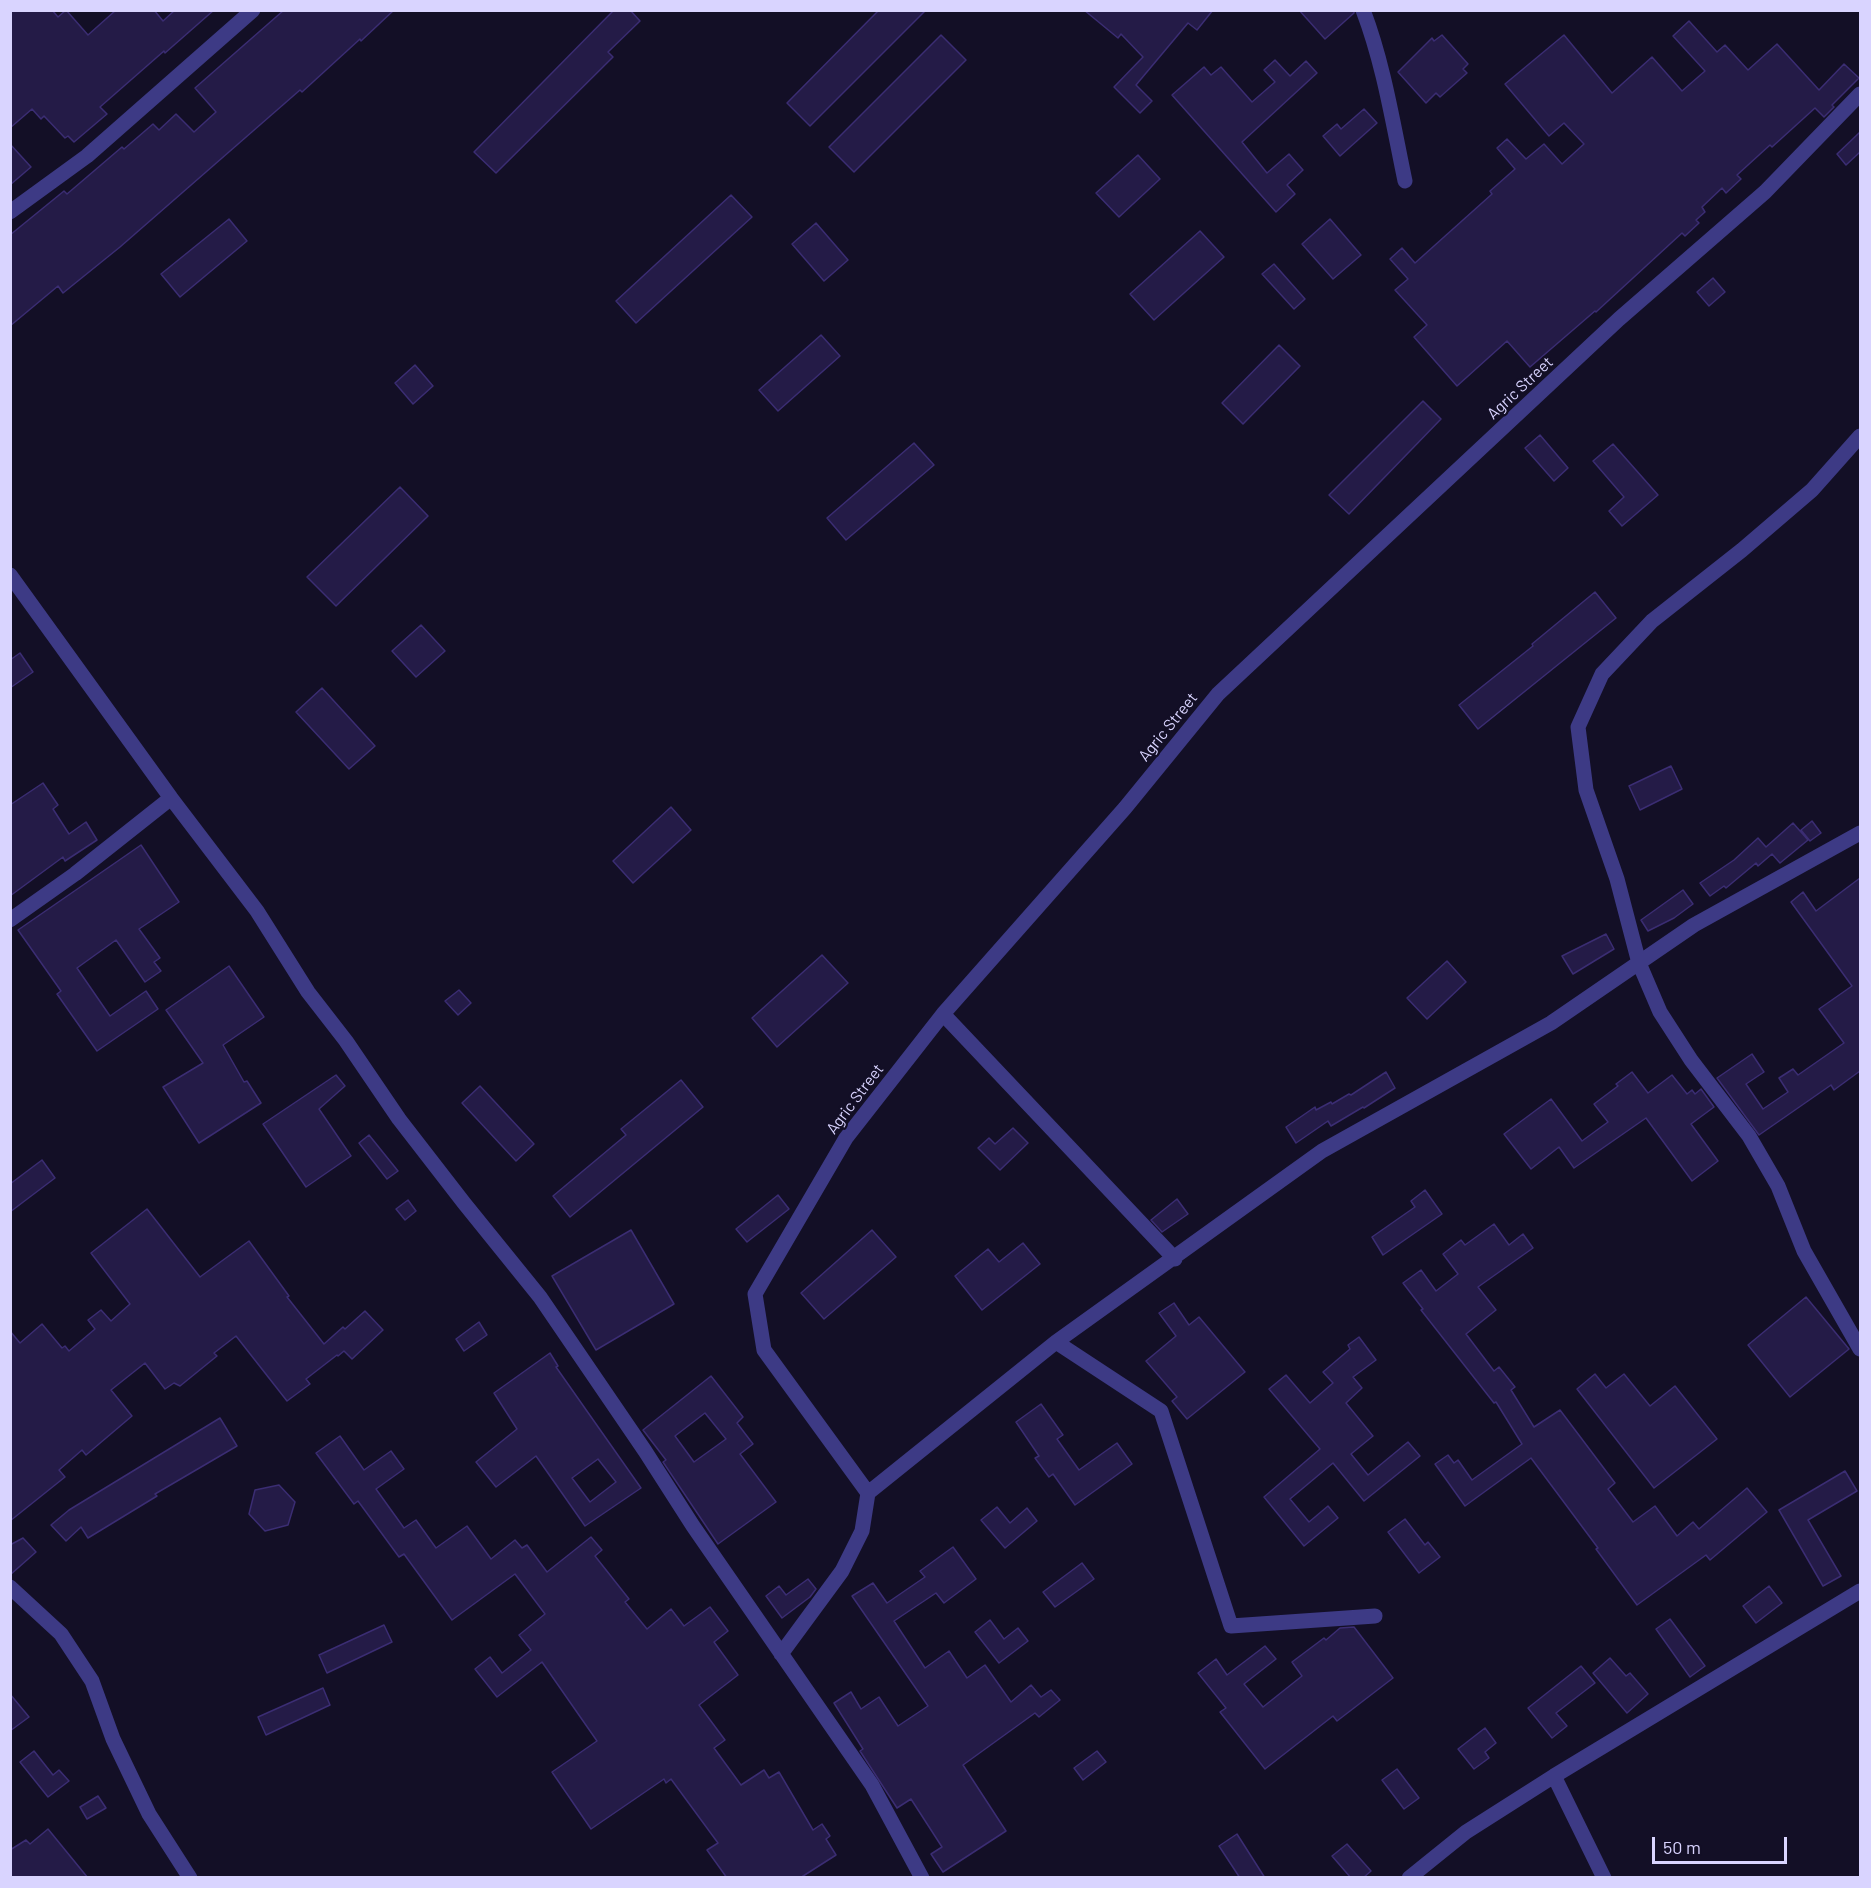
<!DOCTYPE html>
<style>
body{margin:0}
#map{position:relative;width:1871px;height:1888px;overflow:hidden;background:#130f26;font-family:Barlow,sans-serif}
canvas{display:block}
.frame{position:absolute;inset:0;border:12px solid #d9d4ff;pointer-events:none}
.scale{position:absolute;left:1652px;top:1837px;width:135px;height:27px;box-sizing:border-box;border:3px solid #d9d4ff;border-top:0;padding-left:8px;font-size:18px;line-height:21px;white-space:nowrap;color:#d9d4ff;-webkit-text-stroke:4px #130f26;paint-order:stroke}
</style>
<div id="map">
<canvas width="1871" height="1888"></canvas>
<div class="frame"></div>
<div class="scale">50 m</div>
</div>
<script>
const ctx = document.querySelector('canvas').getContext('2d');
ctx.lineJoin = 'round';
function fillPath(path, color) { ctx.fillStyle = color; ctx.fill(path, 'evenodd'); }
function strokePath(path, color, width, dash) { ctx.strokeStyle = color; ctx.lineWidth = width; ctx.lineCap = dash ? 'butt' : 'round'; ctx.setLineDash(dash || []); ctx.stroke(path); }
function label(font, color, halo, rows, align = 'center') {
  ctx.font = font + ' Barlow,sans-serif'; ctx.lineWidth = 4.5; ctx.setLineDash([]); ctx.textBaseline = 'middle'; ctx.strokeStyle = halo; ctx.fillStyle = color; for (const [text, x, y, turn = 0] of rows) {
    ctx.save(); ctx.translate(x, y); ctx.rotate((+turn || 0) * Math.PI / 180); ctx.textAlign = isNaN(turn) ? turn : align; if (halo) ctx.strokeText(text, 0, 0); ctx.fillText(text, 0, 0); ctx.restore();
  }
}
const building = new Path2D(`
 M10 10H52L58 17 66 10 88 35 116 10H154L163 21 175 10H214L165 53 164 51 100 107 107 114 74 142 68 136 65 138 44 116 41 119 32 109 10 128Z
 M284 10H394L361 41 360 39 302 92 300 90 120 247 63 293 58 286 10 326V235L64 191 67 194 122 147 124 149 153 124 159 130 176 114 194 132 216 112 195 88Z
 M614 10H630L640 21 608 52 613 57 496 173 474 152Z
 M879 10H926L810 126 787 103Z
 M1084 10H1213L1197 30 1188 23 1136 85 1152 101 1140 113 1114 87 1143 57 1121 34 1118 38Z
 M1299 10H1354V13L1325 39Z
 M1689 21 1717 52 1725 45 1748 70 1777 44 1819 90 1844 64 1859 78 1832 105 1834 107 1824 117 1815 108 1772 147 1770 145 1737 175 1741 179 1726 193 1722 188 1702 207 1705 212 1696 220 1699 223 1685 236 1682 233 1596 312 1595 311 1530 367 1507 341 1457 386 1414 337 1427 325 1395 290 1408 279 1390 259 1402 248 1415 263 1492 194 1490 191 1515 169 1497 148 1507 139 1526 159 1544 144 1562 164 1584 144 1564 123 1549 136 1505 84 1564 35 1612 93 1652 57 1682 91 1705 71 1673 36Z
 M941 35 966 60 854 172 829 147Z
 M1442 35 1468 64 1463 69 1467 73 1440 97 1436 93 1426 103 1398 72 1432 38 1434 41Z
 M1275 60 1290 76 1306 61 1317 73 1242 142 1267 173 1289 154 1303 170 1287 185 1295 194 1276 212 1172 95 1204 67 1211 75 1221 67 1252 102 1275 82 1264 70Z
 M1364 109 1377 123 1340 156 1323 136 1337 124 1341 129Z
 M1860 132V152L1846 165 1837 154Z
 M10 144 31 167 10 185Z
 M1138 155 1160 179 1119 217 1096 193Z
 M731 195 752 217 636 323 616 301Z
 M229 219 247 241 180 297 161 274Z
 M1330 219 1361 255 1333 279 1302 244Z
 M816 223 848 260 824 281 792 244Z
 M1200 231 1224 257 1154 320 1130 294Z
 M1274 264 1305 299 1294 309 1262 274Z
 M1713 278 1725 292 1709 306 1697 292Z
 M821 335 840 356 778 411 759 390Z
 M1279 345 1300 366 1243 424 1222 403Z
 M415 365 433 386 413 404 395 383Z
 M1423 401 1441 419 1349 514 1329 495Z
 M1540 435 1568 468 1554 481 1525 448Z
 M914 443 934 465 846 540 827 518Z
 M1613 444 1658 495 1622 526 1609 511 1624 497 1593 461Z
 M400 487 428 516 336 606 307 577Z
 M1595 592 1616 618 1478 729 1459 705 1533 646 1532 644Z
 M421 625 445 651 416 677 392 651Z
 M20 653 33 672 10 688V660Z
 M322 688 375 746 349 769 296 712Z
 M1671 766 1682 789 1640 810 1629 786Z
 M43 783 58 805 53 809 69 834 86 822 97 840 65 861 63 857 10 896V805Z
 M671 807 691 830 633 883 613 861Z
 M1812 821 1821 833 1810 841 1801 830Z
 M1793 823 1808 840 1780 863 1772 854 1758 866 1756 863 1726 888 1724 886 1710 896 1700 883 1734 860 1758 838 1766 847Z
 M141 845 179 902 139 929 160 958 154 962 161 971 145 982 116 940 77 968 110 1016 146 991 158 1009 97 1051 57 994 61 991 18 930Z
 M1860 878V1071L1834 1090 1831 1085 1759 1135 1717 1078 1752 1054 1764 1072 1746 1084 1763 1109 1788 1092 1779 1078 1793 1069 1798 1075 1844 1043 1819 1009 1852 986 1791 902 1803 892 1816 911Z
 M1683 890 1693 904 1674 918 1648 931 1641 920Z
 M1606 934 1614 949 1573 974 1562 956Z
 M822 955 848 983 777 1047 752 1018Z
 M1447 961 1466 982 1427 1019 1407 998Z
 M229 966 264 1017 223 1045 244 1082 247 1081 261 1103 199 1143 163 1087 203 1063 166 1010Z
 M459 990 471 1003 458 1015 445 1001Z
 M1386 1072 1395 1088 1364 1108 1363 1107 1331 1126 1328 1121 1296 1143 1286 1127 1315 1107 1316 1110 1331 1102 1332 1104 1349 1094 1351 1095Z
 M1632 1072 1648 1093 1672 1075 1687 1094 1692 1090 1695 1094 1701 1089 1714 1107 1691 1124 1718 1161 1692 1181 1646 1118 1574 1168 1559 1147 1531 1169 1504 1134 1551 1099 1582 1141 1608 1122 1594 1104 1618 1086 1616 1084Z
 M336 1075 345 1086 319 1109 351 1156 306 1187 263 1124Z
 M681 1080 703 1107 570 1217 553 1196 626 1135 621 1129Z
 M480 1086 534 1144 516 1161 462 1103Z
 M1013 1128 1028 1143 1000 1170 978 1148 989 1138 995 1144Z
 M369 1135 398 1171 387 1179 359 1143Z
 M42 1160 55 1178 10 1212V1184Z
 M1425 1190 1442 1214 1383 1255 1372 1237 1415 1207 1411 1201Z
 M778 1195 789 1209 747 1242 736 1229Z
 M1177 1199 1188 1214 1162 1232 1151 1220Z
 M408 1200 416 1211 405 1220 396 1209Z
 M147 1209 200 1277 249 1241 289 1296 287 1297 324 1344 343 1327 345 1329 365 1311 383 1330 352 1359 344 1351 338 1356 337 1355 306 1379 310 1384 287 1401 236 1336 214 1353 217 1356 180 1386 174 1383 165 1389 145 1363 111 1390 132 1416 86 1455 82 1450 59 1470 65 1477 10 1521V1331L20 1343 42 1324 62 1348 65 1346 69 1351 95 1329 88 1320 101 1310 111 1321 130 1304 91 1253Z
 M1494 1224 1509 1245 1523 1234 1533 1248 1478 1287 1496 1310 1466 1334 1494 1371 1499 1367 1515 1387 1511 1390 1534 1427 1560 1410 1615 1483 1608 1489 1633 1522 1655 1506 1677 1536 1693 1522 1699 1529 1747 1488 1767 1512 1710 1560 1706 1555 1637 1605 1596 1549 1598 1548 1531 1458 1465 1506 1435 1464 1448 1455 1454 1463 1458 1460 1472 1480 1522 1444 1496 1402 1494 1403 1421 1310 1423 1309 1403 1283 1421 1270 1436 1291 1458 1274 1443 1254 1461 1240 1465 1245Z
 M631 1230 674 1304 596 1350 552 1276Z
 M872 1230 896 1257 824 1319 801 1293Z
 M1023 1243 1040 1264 982 1310 955 1276 988 1249 999 1262Z
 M1806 1297 1849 1349 1790 1397 1748 1345Z
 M1174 1303 1189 1325 1199 1317 1245 1372 1187 1419 1172 1401 1177 1397 1146 1361 1176 1336 1159 1313Z
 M479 1322 487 1335 464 1351 456 1339Z
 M1359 1337 1376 1360 1353 1377 1362 1388 1346 1403 1373 1436 1351 1454 1368 1475 1408 1442 1420 1456 1364 1501 1333 1463 1290 1499 1309 1522 1328 1506 1338 1518 1304 1546 1264 1497 1320 1449 1269 1389 1286 1375 1310 1403 1333 1383 1323 1372 1350 1349 1348 1345Z
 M550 1353 558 1366 556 1367 641 1488 585 1526 536 1456 496 1487 476 1462 517 1429 494 1393ZM598 1459 616 1482 590 1502 572 1478Z
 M1595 1374 1606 1388 1624 1374 1650 1406 1675 1386 1717 1439 1654 1488 1577 1389Z
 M711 1376 743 1417 737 1423 753 1444 740 1454 776 1502 718 1544 663 1462 666 1460 643 1430ZM705 1413 726 1439 694 1462 675 1436Z
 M1041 1404 1063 1435 1057 1439 1079 1470 1117 1443 1132 1464 1075 1505 1053 1474 1049 1477 1035 1458 1039 1456 1016 1422Z
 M220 1418 237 1446 155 1494 157 1496 88 1538 81 1527 66 1541 51 1525 69 1510Z
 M340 1436 364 1470 391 1451 404 1469 376 1489 404 1528 416 1520 436 1548 467 1526 491 1559 515 1540 522 1548 527 1545 547 1572 591 1537 602 1550 595 1556 629 1599 625 1602 647 1629 671 1609 684 1626 710 1607 728 1631 714 1642 738 1675 699 1705 725 1740 714 1748 741 1785 764 1770 769 1778 779 1772 813 1830 822 1824 830 1836 826 1839 836 1855 800 1878H727L707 1850 718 1843 671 1779 666 1783 664 1779 591 1829 552 1772 597 1741 542 1662 497 1697 475 1669 490 1657 502 1673 531 1650 519 1635 545 1614 515 1574 452 1620 404 1554 399 1557 358 1501 354 1504 316 1453Z
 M1845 1471 1857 1491 1808 1520 1841 1576 1823 1586 1779 1510Z
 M279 1485 295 1502 288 1525 265 1531 249 1514 255 1490Z
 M997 1507 1010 1523 1027 1508 1037 1521 1005 1548 981 1520Z
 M1405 1519 1425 1545 1428 1542 1440 1557 1419 1573 1388 1532Z
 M23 1538 36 1552 10 1575V1545Z
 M953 1547 976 1579 944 1603 936 1593 894 1621 925 1668 949 1651 967 1678 985 1665 1011 1702 1031 1685 1041 1697 1051 1690 1060 1700 1039 1717 1035 1713 963 1765 1006 1831 943 1872 931 1854 942 1847 911 1799 897 1808 860 1751 863 1749 834 1703 851 1692 861 1709 879 1697 898 1726 928 1706 852 1596 873 1583 887 1603 925 1577 920 1571Z
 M1082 1563 1094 1579 1055 1607 1043 1592Z
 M808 1579 816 1589 810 1597 782 1618 766 1596 779 1586 786 1595Z
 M1769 1586 1782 1603 1756 1623 1743 1606Z
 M1670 1619 1705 1666 1690 1677 1656 1629Z
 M990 1620 1004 1639 1018 1628 1028 1641 999 1663 975 1632Z
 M384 1625 392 1642 327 1673 319 1655Z
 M1354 1627 1393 1678 1337 1721 1333 1716 1265 1769 1220 1712 1226 1708 1198 1673 1216 1659 1227 1675 1265 1646 1276 1659 1244 1684 1263 1707 1302 1676 1292 1662 1324 1638 1326 1640 1340 1628Z
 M1610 1658 1626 1676 1630 1673 1648 1694 1627 1713 1593 1673Z
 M1581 1666 1595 1683 1556 1713 1567 1726 1552 1738 1528 1708Z
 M323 1688 330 1705 266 1735 258 1717Z
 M10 1694 29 1717 10 1731Z
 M1485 1728 1496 1743 1485 1752 1489 1758 1474 1769 1458 1749Z
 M34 1751 53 1775 59 1770 69 1781 48 1797 20 1762Z
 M1097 1751 1106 1762 1083 1780 1074 1768Z
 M1397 1769 1419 1798 1404 1809 1382 1780Z
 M98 1796 106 1808 87 1819 80 1807Z
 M48 1829 88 1878H10V1850L26 1840 30 1844Z
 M1237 1834 1265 1878H1240L1219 1846Z
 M1347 1844 1371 1871 1363 1878H1351L1332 1856Z`);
fillPath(building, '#241b47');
strokePath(building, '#3b2d73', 1.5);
strokePath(new Path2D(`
 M1363 10C1384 65 1393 124 1405 181
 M10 212 87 156 253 10
 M1860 436 1812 490 1742 550 1652 621 1602 674 1578 727 1586 790 1617 879 1639 963 1660 1012 1691 1060 1749 1136 1778 1186 1804 1251 1860 1349
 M10 575 171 798 257 911 308 992 346 1041 399 1119 464 1203 540 1297 645 1451 693 1526 872 1785 922 1878
 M10 920 75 874 171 798
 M943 1014 1175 1259
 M1056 1342 1161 1411 1231 1626 1375 1616
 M868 1493 764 1350 755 1294 846 1138 943 1014 1125 808 1218 694 1619 319 1765 192 1860 94
 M10 1587 61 1634 92 1681 113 1739 149 1814 190 1878
 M781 1654 842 1571 862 1531 868 1493 1056 1342 1322 1151 1551 1023 1694 925 1860 833
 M1554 1776 1604 1878
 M1409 1878 1466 1832 1554 1776 1860 1591`), '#3d3a85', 15);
label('16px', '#d9d4ff', '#130f26', [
 ["Agric Street",1520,388,-43],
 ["Agric Street",1168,727,-51],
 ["Agric Street",855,1099,-53]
]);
</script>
